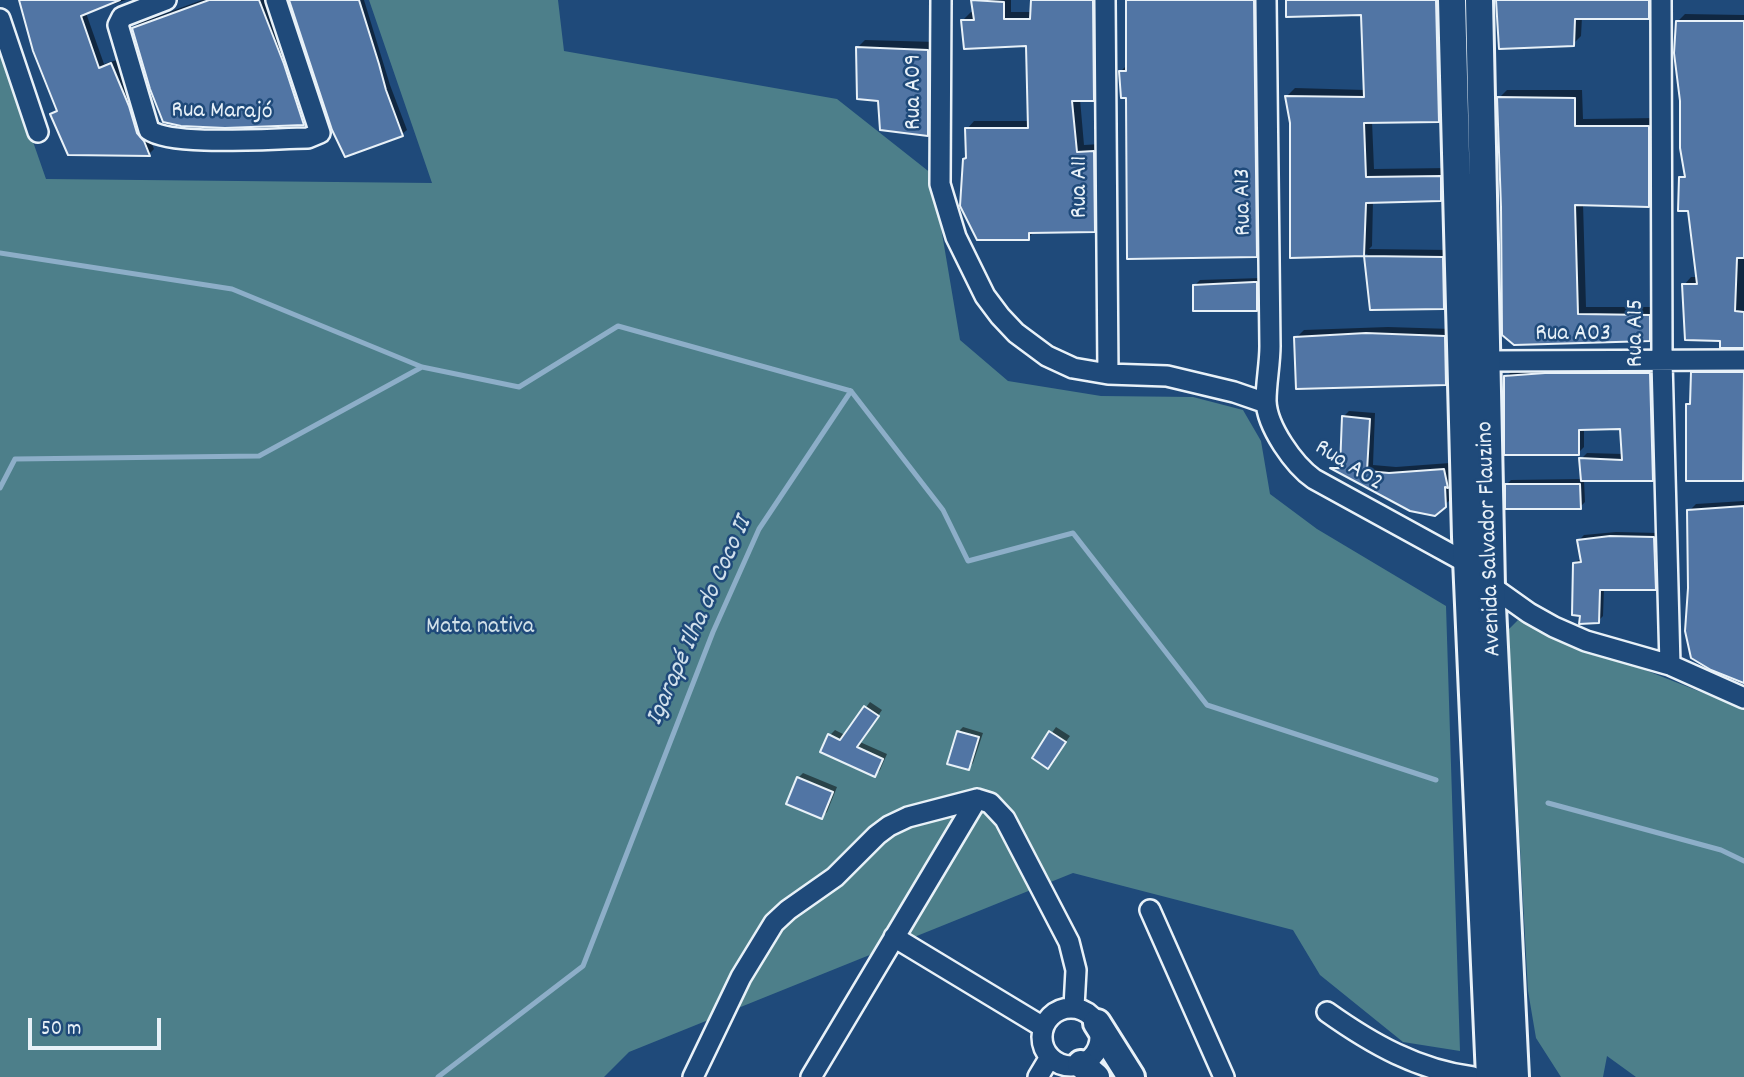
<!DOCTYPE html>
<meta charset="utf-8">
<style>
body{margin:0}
#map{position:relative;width:1744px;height:1077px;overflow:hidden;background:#1f4a7a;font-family:Dekko,sans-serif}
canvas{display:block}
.scale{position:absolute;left:28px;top:1018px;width:133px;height:32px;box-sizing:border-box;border:4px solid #e8f1f8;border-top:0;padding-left:9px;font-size:21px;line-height:24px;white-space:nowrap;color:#e8f1f8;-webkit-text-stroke:5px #1f4a7a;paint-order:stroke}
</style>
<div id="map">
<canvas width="1744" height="1077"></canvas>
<div class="scale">50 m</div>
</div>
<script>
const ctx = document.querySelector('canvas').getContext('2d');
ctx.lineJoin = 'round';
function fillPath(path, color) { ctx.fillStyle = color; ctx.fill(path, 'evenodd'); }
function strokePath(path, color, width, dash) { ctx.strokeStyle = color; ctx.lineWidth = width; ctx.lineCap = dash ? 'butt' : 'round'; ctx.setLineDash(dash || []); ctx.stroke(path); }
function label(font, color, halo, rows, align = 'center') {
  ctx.font = font + ' Dekko,sans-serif'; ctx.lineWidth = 5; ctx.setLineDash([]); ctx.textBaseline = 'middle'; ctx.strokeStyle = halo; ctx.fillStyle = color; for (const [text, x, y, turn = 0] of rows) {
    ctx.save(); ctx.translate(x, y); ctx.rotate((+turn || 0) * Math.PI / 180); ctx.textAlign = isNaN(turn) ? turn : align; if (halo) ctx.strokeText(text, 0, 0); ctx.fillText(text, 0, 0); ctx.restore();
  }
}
fillPath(new Path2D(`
 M369 0H558L564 51 837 99 932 174 960 340 1008 381 1101 396 1193 397 1243 410 1261 441 1270 494 1317 529 1446 606 1460 1051 1403 1042 1320 975 1293 930 1073 873 629 1052 604 1077H0V47L46 179 432 183Z
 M1518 620 1744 709V1077H1636L1607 1056 1603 1077H1561L1536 1038 1528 991 1508 630Z`), '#4d7f8a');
fillPath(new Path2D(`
 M21 0H126L86 13 104 64 117 60 154 149 149 154 52 115 57 110Z
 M202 0H266L308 118 304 123 225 126 134 28 139 23Z
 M291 0H364L390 85 407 130 402 134Z
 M973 0H1011V12H1032L1033 0H1100L1101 91 1093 99H1080L1084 145 1101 144 1102 223 1094 231H1035L1028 238 967 157V129L974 121H1029L1028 44 963 20 971 12H974Z
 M1128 0H1260L1262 248 1256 255 1127 97 1121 71 1128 64Z
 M1289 0H1444L1447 112 1438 121H1372L1374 169 1448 168 1449 191 1441 199 1373 201 1372 246 1369 249 1450 250 1451 299 1444 307 1366 256 1368 254 1291 256V123L1287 96 1295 88 1365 90 1362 14Z
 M1497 0H1656V9L1648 17H1582L1581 36 1573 44Z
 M1685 14 1744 15V346L1722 340 1684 285 1691 277H1698L1690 209 1681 178 1686 173 1678 21Z
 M865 40 936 42 935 127 927 134 879 99 857 48Z
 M1507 90H1582L1583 119 1657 118V197L1649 205 1583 203 1586 307H1657V331L1649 339 1515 343 1503 207 1499 98Z
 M1261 278 1262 304 1257 309 1195 285 1200 280Z
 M1388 327 1452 329 1453 376 1446 384 1296 338 1304 330Z
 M1700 366H1744V480L1688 479V405L1692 401V373Z
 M1655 367 1658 474 1652 480H1584L1585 502 1580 507 1506 485 1511 480 1582 479 1581 459 1587 453 1623 454 1622 427 1584 428V447L1578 453 1506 377 1512 371 1552 368Z
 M1349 411 1375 413 1373 465 1396 467 1450 463 1453 480 1451 482V499L1435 514 1410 509 1333 468 1338 463H1342L1343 417Z
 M1744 501V681L1690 588 1689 511 1696 504Z
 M1616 532 1659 533 1660 583 1655 588H1604L1603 616 1598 621 1574 563 1582 558 1579 540 1584 535Z
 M870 702 882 710 860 742 887 754 880 770 875 775 830 735 835 730 845 735Z
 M963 727 983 733 973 763 968 768 958 732Z
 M1056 727 1070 736 1048 767 1034 758Z
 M803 773 837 787 827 812 822 817 798 778Z`), '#0007');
strokePath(new Path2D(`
 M0 253 232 289 422 367 519 387 618 326 851 391
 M0 488 15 459 259 456 422 367
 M1548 803 1721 850 1744 861
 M438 1077 583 966 713 632 759 529 851 391 943 510 968 561 1073 533 1207 705 1436 780`), '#8daec8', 5);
const building = new Path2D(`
 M19 0H120L81 16 99 68 111 63 129 106 137 133 144 141 150 156 68 155 50 114 57 111 33 51Z
 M209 0H259L284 64 304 125 225 128 181 126 163 122 150 89 132 28Z
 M289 0H359L379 64 386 90 403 136 345 157 332 130Z
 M971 0 1004 2V19H1030L1031 0H1093L1094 101H1072L1077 152 1094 151 1095 232 1029 233V240H977L960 206 963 159 966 158 965 128H1028L1026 46 964 49 961 20H974Z
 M1126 0H1254L1257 257 1127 259 1126 98H1121L1119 71H1126Z
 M1286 0H1436L1439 122 1364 123 1366 177 1441 176V201L1366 203 1364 256 1290 258V123L1285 96 1364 97 1361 15 1286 17Z
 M1496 0H1649V19H1575L1574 46 1499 49Z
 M1676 21H1744V258H1737L1735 311 1744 312V348H1720V341L1685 340 1682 284H1697L1688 211H1678L1679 177H1685L1680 148V101L1674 53Z
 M856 47 928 50V136L880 130 878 101 857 99Z
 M1497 97 1575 98V126H1649V207L1575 205 1578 314 1650 315V341L1514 345 1502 335 1501 207Z
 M1364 256 1443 257 1444 309 1370 310Z
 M1254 282H1257V311H1193V285Z
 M1366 333 1445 336 1446 385 1296 389 1294 337Z
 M1691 372H1744L1743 481H1686V404H1690Z
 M1545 373H1650L1653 481H1581L1579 458 1622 460 1620 429 1579 430V455H1504V376Z
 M1342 416 1370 419 1367 471 1389 473 1444 469 1448 488 1445 487 1446 507 1435 516 1410 511 1330 468H1340Z
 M1505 484H1580L1581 509H1505Z
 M1744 506V683L1711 670 1691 658 1685 631 1688 588 1687 510Z
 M1610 536 1654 537 1656 590H1600L1599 623 1579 624 1580 616 1572 615 1573 563 1581 562 1577 540Z
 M864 706 879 716 857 747 883 759 875 777 820 752 828 734 840 740Z
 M957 731 979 737 969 770 947 764Z
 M1049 731 1066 742 1048 769 1032 758Z
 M797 777 833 792 822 819 786 804Z`);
fillPath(building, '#5175a4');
strokePath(building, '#e8f1f8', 2);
const street = new Path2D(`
 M166 0 122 17 118 25 149 130C173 147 275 138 308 138L320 133 276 0
 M941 0 940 184 956 237 985 296 1000 316 1016 333 1047 356 1073 368 1108 374 1167 376 1234 392 1266 403
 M1105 0 1108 374
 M1266 0 1270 346C1270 364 1266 383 1266 401 1267 427 1294 465 1314 479L1467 563 1491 586 1529 613 1554 627 1586 641 1670 665 1744 698
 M1661 0 1662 361 1670 665
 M0 19 38 132
 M1486 361 1744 360
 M1150 910 1224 1077
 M894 937 1043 1027
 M1042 1037a29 29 0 1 1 58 0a29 29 0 1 1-58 0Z
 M1327 1012C1372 1044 1418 1070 1473 1077
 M693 1077 741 977 774 923 788 910 835 877 877 835 889 826 908 817 977 799
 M811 1077 977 799 990 803 1005 819 1069 942 1076 970 1074 1007
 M1038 1077 1050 1057`);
const secondary = new Path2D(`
 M1452 0 1466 537 1490 1077
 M1479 0 1491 586 1515 1077
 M1097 1023 1131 1077
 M1081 1064 1096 1077`);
strokePath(street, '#e8f1f8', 24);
strokePath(secondary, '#e8f1f8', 32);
strokePath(street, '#1f4a7a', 19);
strokePath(secondary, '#1f4a7a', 26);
label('24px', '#e8f1f8', '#1f4a7a', [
 ["Rua A09",916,92,-90],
 ["Rua Marajó",222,113,1],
 ["Rua A11",1082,187,-90],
 ["Rua A13",1245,202,-91],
 ["Rua A15",1638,333,-90],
 ["Rua A03",1573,336],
 ["Rua A02",1348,467,32],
 ["Avenida Salvador Flauzino",1491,539,-92]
]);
label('24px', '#d1e0e8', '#1f4a7a', [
 ["Mata nativa",480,629]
]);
label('italic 26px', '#d1e0ec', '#1f4a7a', [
 ["Igarapé Ilha do Coco II",701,622,-66]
]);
</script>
